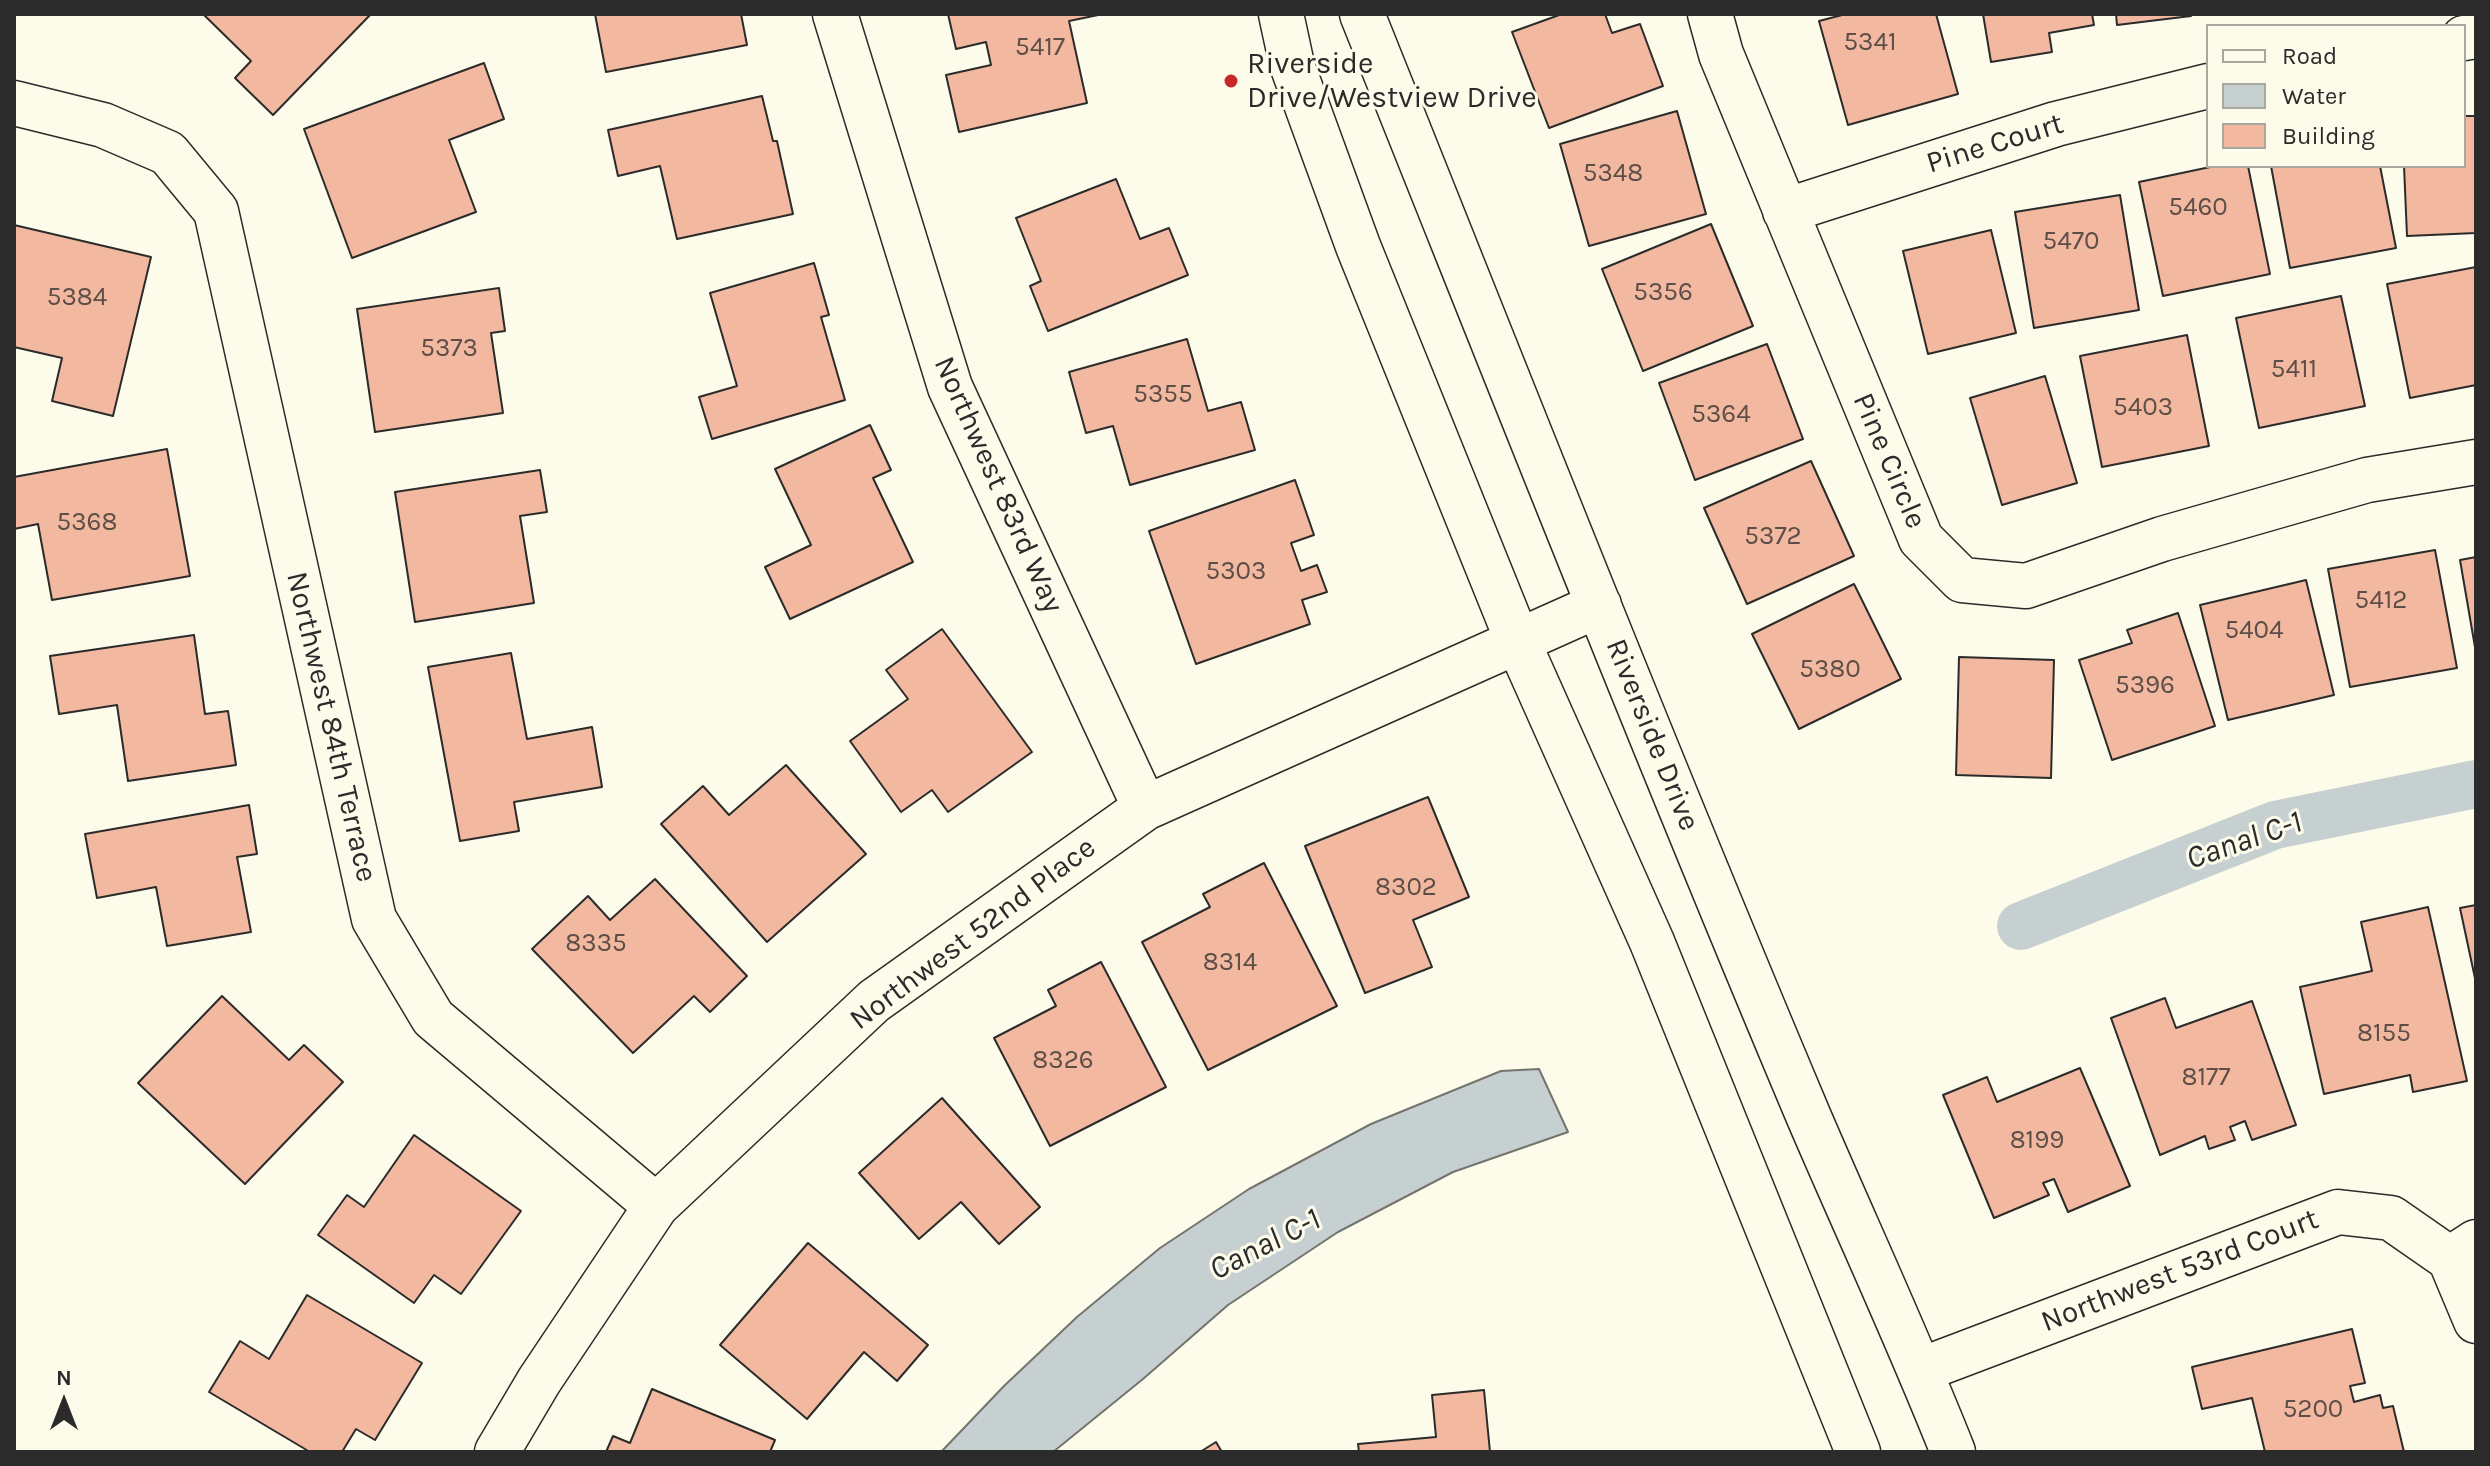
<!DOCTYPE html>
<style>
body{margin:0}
#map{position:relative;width:2490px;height:1466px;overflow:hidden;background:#fdfbea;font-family:Karla,sans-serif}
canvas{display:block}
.frame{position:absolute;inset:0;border:16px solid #2b2b2b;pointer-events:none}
.legend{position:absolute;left:2206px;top:24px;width:260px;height:144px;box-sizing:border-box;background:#fdfbea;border:2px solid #a9a89e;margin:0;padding:10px 14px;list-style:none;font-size:24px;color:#2b2b2b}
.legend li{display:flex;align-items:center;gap:16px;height:40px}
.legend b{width:40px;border:2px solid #a9a89e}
.north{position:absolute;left:24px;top:1362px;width:80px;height:80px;-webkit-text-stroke:6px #fdfbea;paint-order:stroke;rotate:0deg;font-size:22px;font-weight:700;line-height:32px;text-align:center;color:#2b2b2b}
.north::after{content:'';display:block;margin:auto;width:28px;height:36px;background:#2b2b2b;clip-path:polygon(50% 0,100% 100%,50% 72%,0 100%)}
</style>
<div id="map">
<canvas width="2490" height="1466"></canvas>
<div class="frame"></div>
<ul class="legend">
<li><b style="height:10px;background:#fdfbea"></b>Road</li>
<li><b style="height:22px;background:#c7d0d0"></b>Water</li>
<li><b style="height:22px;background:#f2b8a0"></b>Building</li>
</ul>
<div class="north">N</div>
</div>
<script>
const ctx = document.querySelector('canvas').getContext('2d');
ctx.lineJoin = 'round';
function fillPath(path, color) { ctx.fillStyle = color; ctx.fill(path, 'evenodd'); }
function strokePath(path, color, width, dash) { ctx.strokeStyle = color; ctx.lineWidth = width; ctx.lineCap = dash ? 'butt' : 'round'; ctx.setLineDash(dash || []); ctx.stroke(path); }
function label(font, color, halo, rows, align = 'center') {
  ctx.font = font + ' Karla,sans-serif'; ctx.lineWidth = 6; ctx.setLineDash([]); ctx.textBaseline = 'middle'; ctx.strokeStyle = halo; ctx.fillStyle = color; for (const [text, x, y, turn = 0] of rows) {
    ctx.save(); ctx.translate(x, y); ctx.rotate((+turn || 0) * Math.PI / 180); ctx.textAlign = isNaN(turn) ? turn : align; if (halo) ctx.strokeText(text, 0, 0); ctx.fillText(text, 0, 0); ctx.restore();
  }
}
const water = new Path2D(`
 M1539 1069 1568 1132 1453 1172 1338 1232 1228 1305 1143 1379 1053 1452H941L1004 1386 1077 1317 1160 1248 1249 1189 1371 1124 1501 1071Z`);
fillPath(water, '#c7d0d0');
strokePath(water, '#74746e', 2);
strokePath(new Path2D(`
 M2021 926 2275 825 2476 784`), '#c7d0d0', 48);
const building = new Path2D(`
 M203 14H371L273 115 235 78 251 61Z
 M595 14H741L747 45 606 72Z
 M948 14H1103L1069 21 1087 103 959 132 946 75 991 65 986 42 956 49Z
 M1562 14H1605L1612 33 1640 24 1663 86 1549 128 1512 32Z
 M1846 14H1936L1958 94 1848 125 1819 21Z
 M1983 14H2092L2094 25 2049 33 2052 52 1991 62Z
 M2116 14H2191V16L2117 25Z
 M484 63 504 119 449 140 476 212 352 258 304 129Z
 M762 96 773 141H777L793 214 677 239 660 166 618 176 608 130Z
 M1677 111 1706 214 1589 246 1560 144Z
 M2464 116H2476V233L2407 236 2404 166H2464Z
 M2215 166H2248L2270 274 2163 296 2139 182Z
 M2271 166H2380L2396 248 2290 268Z
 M1116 179 1140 239 1169 228 1188 275 1048 331 1030 286 1041 281 1016 218Z
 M2120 195 2139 310 2034 328 2015 212Z
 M1711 224 1753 326 1643 371 1602 269Z
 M14 225 151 257 113 416 52 401 62 358 14 347Z
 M1991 230 2016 333 1928 354 1903 251Z
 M814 263 829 315 821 317 845 400 712 439 699 397 737 386 710 293Z
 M2476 267V385L2410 398 2387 284Z
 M499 288 505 331 491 333 503 413 375 432 357 309Z
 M2341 296 2365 406 2259 428 2236 318Z
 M2187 335 2209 446 2102 467 2080 356Z
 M1187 339 1208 411 1241 402 1255 450 1130 485 1113 426 1086 433 1069 372Z
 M1767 344 1803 439 1695 480 1659 383Z
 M2045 376 2077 483 2002 505 1970 398Z
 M870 425 891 470 873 478 913 562 790 619 765 567 811 545 775 469Z
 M167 449 190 576 52 600 38 524 14 529V477Z
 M1811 461 1854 556 1747 604 1704 508Z
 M540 470 547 512 520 516 534 603 415 622 395 492Z
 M1295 480 1314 535 1291 543 1301 571 1317 565 1327 592 1302 600 1310 624 1196 664 1149 531Z
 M2435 550 2457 668 2350 687 2328 569Z
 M2476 557V653L2460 560Z
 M2306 580 2334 695 2228 720 2200 605Z
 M1854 584 1901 679 1799 729 1752 634Z
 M2178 613 2215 726 2112 760 2079 660 2132 643 2127 630Z
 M942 629 1032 752 948 812 932 790 901 812 850 741 908 699 886 670Z
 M194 635 205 714 228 711 236 765 128 781 117 705 59 714 50 656Z
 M511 653 527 739 592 727 602 787 514 802 519 831 460 841 428 667Z
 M1959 657 2054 660 2051 778 1956 775Z
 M786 765 866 854 767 942 661 824 703 786 729 815Z
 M1428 797 1469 897 1413 920 1432 967 1365 993 1305 846Z
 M249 805 257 854 237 857 251 932 167 946 156 887 97 898 85 834Z
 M1264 863 1337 1006 1208 1070 1142 942 1210 907 1203 894Z
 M655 879 747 976 710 1012 694 996 633 1053 532 949 588 896 610 920Z
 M2476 905V983L2460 908Z
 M2428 907 2467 1081 2413 1092 2410 1075 2324 1094 2300 987 2372 971 2361 922Z
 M1101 962 1166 1087 1050 1146 994 1038 1056 1006 1048 990Z
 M222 996 289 1060 304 1045 343 1082 245 1184 138 1083Z
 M2165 998 2176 1028 2252 1001 2296 1125 2252 1140 2245 1121 2230 1127 2235 1140 2209 1149 2205 1136 2160 1155 2111 1018Z
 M2080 1068 2130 1186 2068 1212 2054 1179 2043 1183 2049 1195 1994 1218 1943 1095 1987 1077 1997 1102Z
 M942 1098 1040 1207 999 1244 961 1202 919 1239 859 1173Z
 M414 1135 521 1211 461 1294 434 1275 414 1303 318 1235 347 1195 364 1207Z
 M808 1243 928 1345 897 1381 864 1352 807 1419 720 1345Z
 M307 1295 422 1363 375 1440 356 1429 342 1452H310L209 1392 240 1341 269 1359Z
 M2352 1329 2365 1383 2350 1386 2354 1402 2380 1395 2383 1408 2393 1406 2404 1452H2265L2252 1398 2202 1409 2192 1367Z
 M652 1389 775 1440 770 1452H606L613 1436 630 1443Z
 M1484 1390 1490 1452H1359L1358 1444 1436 1437 1432 1395Z
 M1216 1442 1222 1452H1200Z`);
fillPath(building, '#f2b8a0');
strokePath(building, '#2b2b2b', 2);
const minor = new Path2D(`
 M835 14 950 387 1145 808
 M1281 14 1292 65 1358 246 1518 642 1652 942 1858 1452
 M1362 14C1509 381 1654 750 1808 1115 1856 1227 1908 1338 1953 1452
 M1710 14 1721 54 1921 539 1962 580 2026 586 2162 539 2367 480 2476 462
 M2464 38 2476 36
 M14 103 103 125 168 153 216 211 374 919 433 1018 656 1206
 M1785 211 2056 124 2208 86
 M2450 1259 2476 1321
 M1921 1370 2338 1212 2391 1218 2450 1259 2476 1242
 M497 1452 539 1381 656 1206 874 1001 1145 808 1599 605`);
strokePath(minor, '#2b2b2b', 47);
strokePath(minor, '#fdfbea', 44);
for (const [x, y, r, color] of [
 [1231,81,8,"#c62828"]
]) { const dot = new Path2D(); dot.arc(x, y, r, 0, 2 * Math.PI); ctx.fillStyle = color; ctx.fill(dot); strokePath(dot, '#fdfbea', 3); }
label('26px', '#5d4e48', null, [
 ["5341",1870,43],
 ["5417",1040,48],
 ["5348",1613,174],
 ["5460",2198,208],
 ["5470",2071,242],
 ["5356",1663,293],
 ["5384",77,298],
 ["5373",449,349],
 ["5411",2294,370],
 ["5355",1163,395],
 ["5403",2143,408],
 ["5364",1721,415],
 ["5368",87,523],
 ["5372",1773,537],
 ["5303",1236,572],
 ["5412",2381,601],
 ["5404",2254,631],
 ["5380",1830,670],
 ["5396",2145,686],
 ["8302",1406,888],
 ["8335",596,944],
 ["8314",1230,963],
 ["8155",2384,1034],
 ["8326",1063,1061],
 ["8177",2206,1078],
 ["8199",2037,1141],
 ["5200",2313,1410]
]);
label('30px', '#2b2b2b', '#fdfbea', [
 ["Riverside",1247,64],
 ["Drive/Westview Drive",1247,98]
], 'left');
label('30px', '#2b2b2b', '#fdfbea', [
 ["Pine Court",1995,144,-17],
 ["Pine Circle",1889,461,67],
 ["Northwest 83rd Way",998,485,66],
 ["Northwest 84th Terrace",331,727,77],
 ["Riverside Drive",1652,735,68],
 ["Northwest 52nd Place",973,934,-37],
 ["Northwest 53rd Court",2180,1271,-21]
]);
label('italic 32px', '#2b2b2b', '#fdfbea', [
 ["Canal C-1",2244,841,-19],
 ["Canal C-1",1265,1245,-27]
]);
</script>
